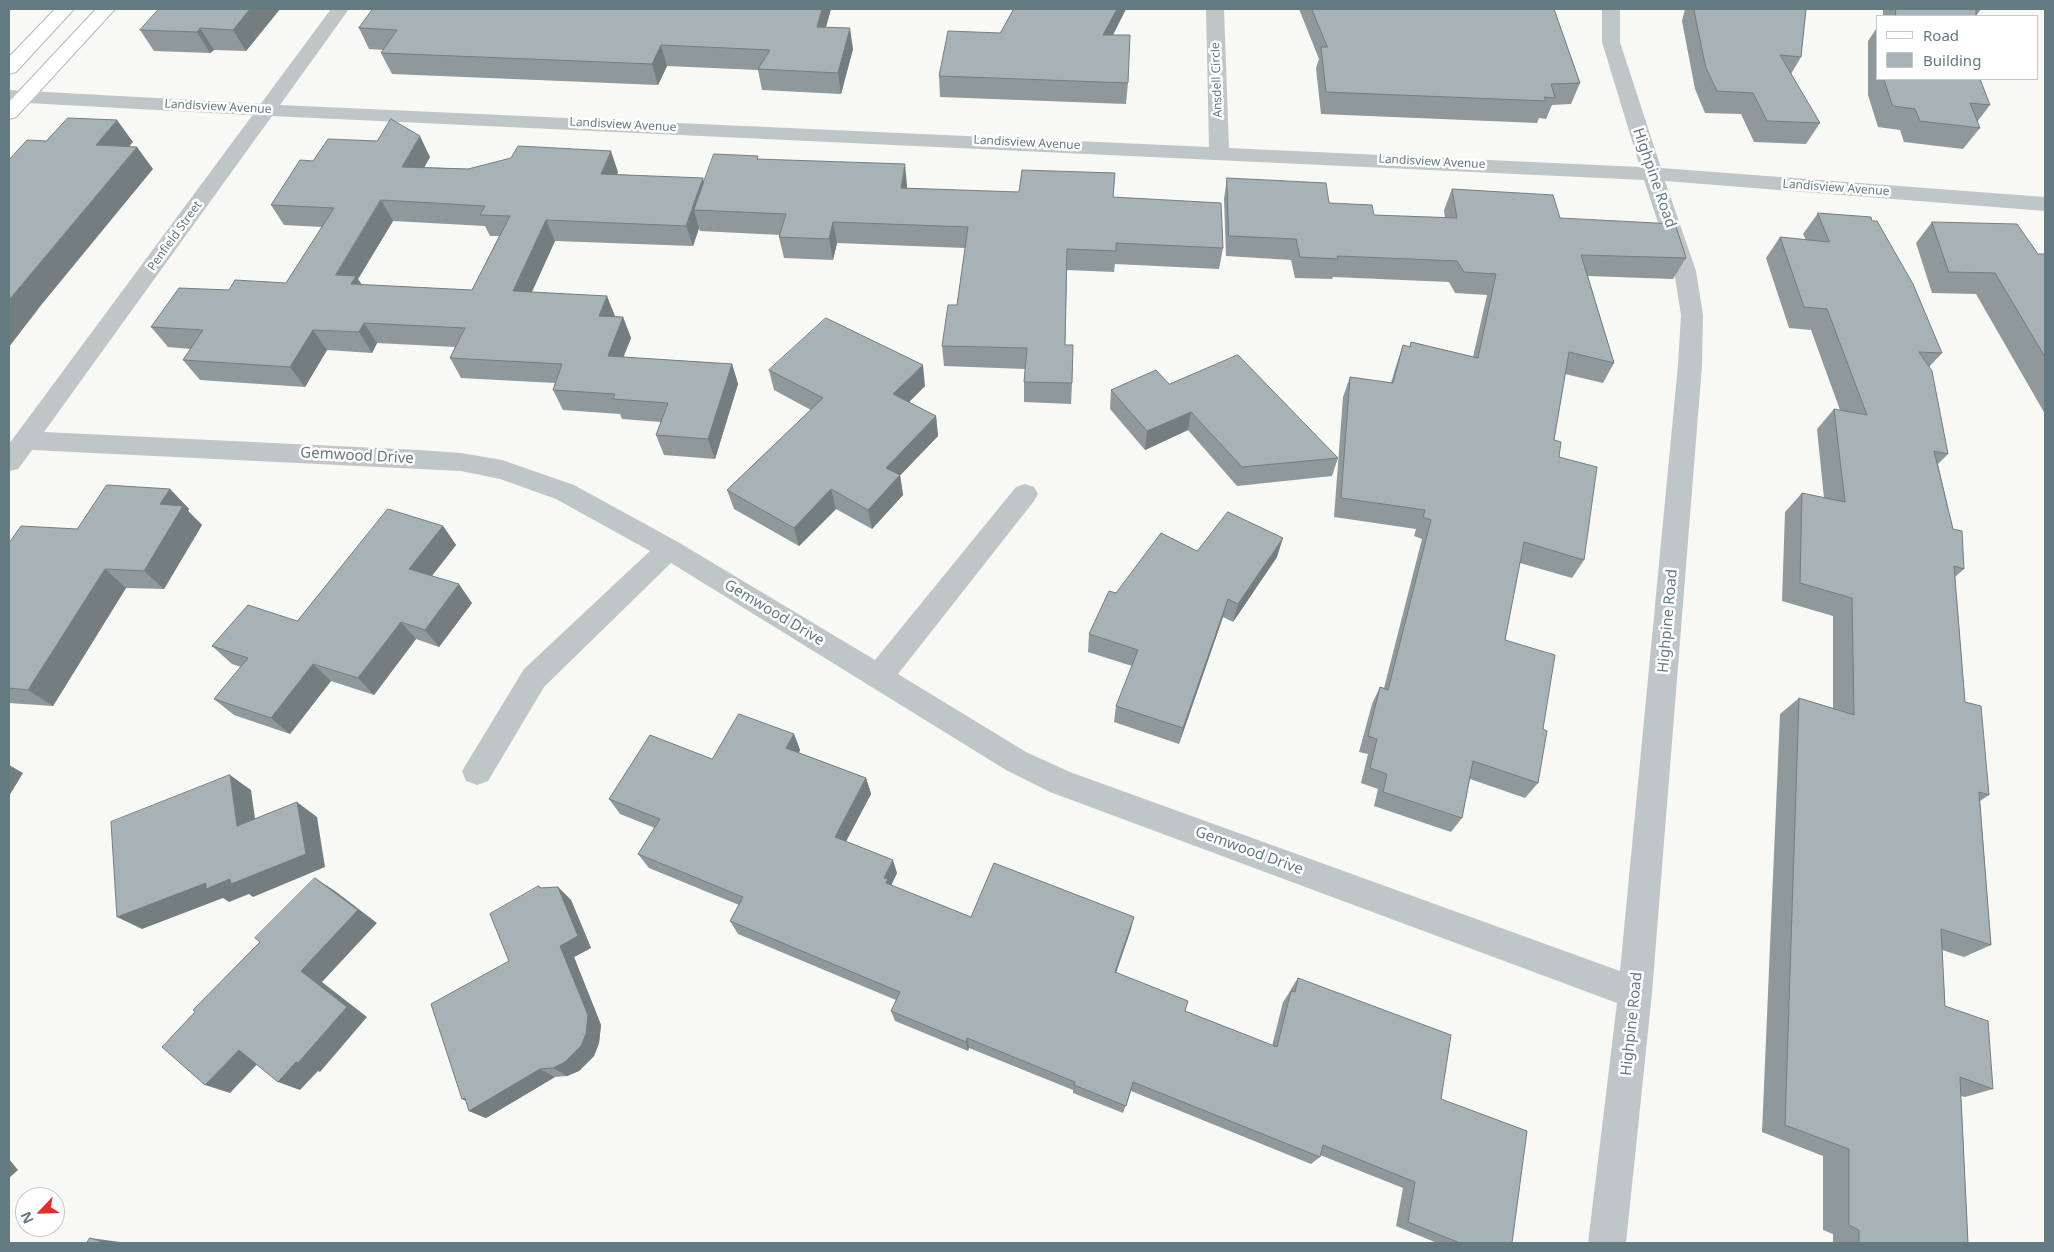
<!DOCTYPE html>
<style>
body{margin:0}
#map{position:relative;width:2054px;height:1252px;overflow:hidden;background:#f8f8f5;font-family:"Noto Sans",sans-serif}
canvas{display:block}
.frame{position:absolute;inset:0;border:10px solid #637a81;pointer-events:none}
.legend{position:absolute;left:1876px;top:15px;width:162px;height:65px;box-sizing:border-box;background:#fff;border:1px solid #c1cacd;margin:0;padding:6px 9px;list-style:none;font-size:15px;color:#637a81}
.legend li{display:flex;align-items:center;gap:10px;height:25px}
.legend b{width:25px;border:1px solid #c1cacd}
.north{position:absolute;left:15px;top:1187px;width:50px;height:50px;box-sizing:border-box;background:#fff;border:1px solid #c1cacd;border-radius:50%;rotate:246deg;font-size:14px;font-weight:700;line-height:20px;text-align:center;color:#637a81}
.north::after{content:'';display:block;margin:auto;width:18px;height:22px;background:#e52c29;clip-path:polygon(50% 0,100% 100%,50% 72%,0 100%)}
</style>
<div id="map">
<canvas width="2054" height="1252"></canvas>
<div class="frame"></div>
<ul class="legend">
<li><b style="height:6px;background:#fff"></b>Road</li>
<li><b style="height:14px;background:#a6b2b5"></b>Building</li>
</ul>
<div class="north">N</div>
</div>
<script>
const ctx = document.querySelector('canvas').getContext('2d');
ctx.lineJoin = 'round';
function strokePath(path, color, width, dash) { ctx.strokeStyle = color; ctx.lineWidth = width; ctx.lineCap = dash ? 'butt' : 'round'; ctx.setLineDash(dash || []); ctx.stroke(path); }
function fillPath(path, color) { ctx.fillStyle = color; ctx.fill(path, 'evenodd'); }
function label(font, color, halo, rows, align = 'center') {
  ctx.font = font + ' "Noto Sans",sans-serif'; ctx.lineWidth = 5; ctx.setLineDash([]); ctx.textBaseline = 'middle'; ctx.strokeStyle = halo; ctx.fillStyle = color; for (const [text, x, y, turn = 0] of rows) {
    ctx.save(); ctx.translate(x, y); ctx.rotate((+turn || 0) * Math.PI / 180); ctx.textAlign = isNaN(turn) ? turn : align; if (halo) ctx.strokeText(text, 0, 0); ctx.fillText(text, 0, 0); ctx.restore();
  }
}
const secondary = new Path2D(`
 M55 9H74L16 72 9 74V57Z
 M96 9H115L16 117 9 119V102Z`);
strokePath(secondary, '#b1babd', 2);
fillPath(new Path2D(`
 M331 9H349L280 105 1209 147 1206 9H1224L1229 148 1640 167 1602 42V9H1620V42L1661 168 2045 197V211L1665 181 1696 271 1703 315 1702 365 1652 993 1626 1243H1588L1617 1003 1050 792 1006 770 671 563 544 687 488 781 477 785 466 781 462 771 524 669 650 551 556 499 500 479 461 471 32 450 18 469 9 471V444ZM272 116 1644 180 1674 271 1681 315 1678 365 1620 971 1070 772 1026 752 898 674 1034 501 1038 494 1034 487 1025 484 1016 487 875 660 678 542 574 485 502 460 461 453 419 450 44 432Z`), '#bfc6c8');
fillPath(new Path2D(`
 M9 90 267 104 274 106 277 110 274 114 267 116 9 102Z`), '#bfc6c8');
fillPath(secondary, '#fff');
fillPath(new Path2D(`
 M280 9 246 51 214 50 210 53 154 51 140 30Z
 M373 9H831L826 27 853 49 841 94 762 90 758 70 667 66 658 85 392 74 381 53 383 50 369 49 359 28Z
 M1014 9H1126L1113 35 1128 83 1126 104 940 97 939 76 1000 33Z
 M1299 9H1554L1580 83 1571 104 1552 105 1546 119 1539 118 1537 123 1321 114 1316 68 1319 59Z
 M1685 9H1806L1801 57 1791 74 1820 123 1806 144 1754 142 1741 114 1705 113 1695 89 1682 21Z
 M1883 9H1981L1976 16H1883Z
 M1878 26V79H1980L1990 105 1977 122 1980 128 1963 149 1904 142 1900 130 1878 127 1868 95V41Z
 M758 156V159L907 185V188L1113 197 1223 248 1219 269 1115 264 1114 272 1067 270 1065 345 1072 383 1071 404 1024 402V382L1025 369 944 366 942 346 957 305 965 248 837 243 833 260 784 258 779 237 780 235 700 231 699 228 693 246 555 241 532 292 615 317H623L631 338 623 357 732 364 738 384 715 459 664 455 656 435 661 422 622 419 620 414 563 410 553 390 555 383 461 378 450 358 455 347 377 343 372 353 327 350 305 387 200 380 183 360 191 349 168 347 151 327 229 290 286 283 322 227 284 225 271 205 313 161 430 157 424 167 468 169 618 172 617 174 704 182ZM393 221 485 226 490 236H499L472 290 362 285 358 279Z
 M1227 178 1374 215 1445 218 1444 210 1452 189 1560 218 1686 258 1673 279 1588 276 1614 363 1603 383 1565 374 1554 440 1584 560 1572 578 1520 563 1505 640 1543 729 1538 783 1525 798 1470 779 1462 818 1451 832 1374 806 1378 789 1361 783 1368 754 1359 752 1372 704 1380 687 1384 688 1422 539 1414 536 1416 529 1334 517 1343 397 1350 377 1391 383 1396 366 1403 345 1409 347 1411 342 1473 357 1487 295 1455 293 1449 282 1333 277 1332 279 1295 278 1291 260 1226 256 1224 199Z
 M1818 213 1942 353 1929 367 1948 454 1938 464 1953 529 1964 569 1955 577 1965 702 1989 795 1980 801 1991 945 1964 957 1942 950 1945 1006 1993 1089 1965 1097 1961 1096 1968 1243H1833V1234L1823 1230V1156L1762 1132 1780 714 1799 698 1833 708V616L1782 601 1785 512 1802 493 1824 498 1817 429 1834 409 1840 410 1811 330 1789 328 1766 258 1780 237 1806 240 1803 234Z
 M1932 222 2038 254H2045V414L1976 294 1932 293 1916 243Z
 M769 370 925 386 909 402 936 416 938 436 900 475 903 495 872 529 836 509 799 546 734 509 727 490 811 410 774 390Z
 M1169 384 1338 458 1332 476 1237 486 1188 430 1145 450 1110 409 1111 390Z
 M170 489 189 509 188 511 202 525 164 589 126 588 53 706 9 703V543L77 529Z
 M443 526 456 545 432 576 472 603 439 647 416 639 374 695 331 681 290 734 234 715 214 699 241 667 232 664 212 646 297 621Z
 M1197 551 1277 557 1233 622 1223 617 1179 744 1114 722 1116 706 1132 666 1088 652 1089 634 1116 593Z
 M794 734 800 750 799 753 866 778 871 794 846 841 897 873 891 886 971 917 1131 929 1116 973 1185 1011 1272 1046 1283 1002 1289 993 1291 989 1298 978 1441 1099 1512 1243H1437L1396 1226 1403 1188 1320 1155V1157L1311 1164 1131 1091 1123 1113 1073 1093V1090L969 1048 968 1051 895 1021 891 1011 896 1000 738 934 730 921 739 905 649 868 638 854 655 828 620 814 609 799 712 759Z
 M539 886 541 888 558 887 571 900 591 948 574 957 601 1025 599 1043 594 1056 579 1071 567 1076 555 1077 486 1118 469 1111 509 961Z`), '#8f999c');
fillPath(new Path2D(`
 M250 9H280L246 51 233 30Z
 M822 9H831L820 48 817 27Z
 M1117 9H1126L1102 56 1103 35Z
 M200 28 214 50 210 53 197 32Z
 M850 28 853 49 841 94 838 73Z
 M661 45 667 66 658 85 652 64Z
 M117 120 133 142 112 166 96 145Z
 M420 136 430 157 413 188 402 167Z
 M137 147 153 169 42 304 9 347V300Z
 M611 151 618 172 609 195 601 174Z
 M905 164 907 185 903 209 901 188Z
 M703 178 709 199 694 210 699 228 693 246 686 226Z
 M381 200 393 221 358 279 369 296 336 275Z
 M546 220 555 241 523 311 513 291Z
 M833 222 837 243 833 260 829 239Z
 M607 296 615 316 607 336 599 316Z
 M623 317 631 338 616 376 608 356Z
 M364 323 377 343 372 353 359 332Z
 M313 330 327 350 305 387 290 367Z
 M732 364 738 384 715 459 708 439Z
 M923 365 925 386 896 415 893 394Z
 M1191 412 1188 430 1145 450 1147 431Z
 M936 416 938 436 889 487 886 468Z
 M900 475 903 495 872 529 868 510Z
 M170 489 189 509 188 511 202 525 164 589 144 571 160 504Z
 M831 489 836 509 799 546 794 528Z
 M443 526 456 545 423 587 409 569Z
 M1283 538 1277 557 1233 622 1238 604Z
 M105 569 126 588 53 706 28 690Z
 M459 584 472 603 439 647 425 630Z
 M1228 599 1223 617 1179 744 1183 728Z
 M401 622 416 639 374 695 358 678Z
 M313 664 331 681 290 734 271 718Z
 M794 734 800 750 792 764 786 748Z
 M9 765 23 773 9 796Z
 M230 775 251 790 258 840 237 826Z
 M866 778 871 794 841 851 835 837Z
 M297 802 317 817 325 867 253 897 249 894 229 902 223 898 142 929 117 917Z
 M893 860 897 873 890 887V897L884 878Z
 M315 878 335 891 377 923 322 982 367 1017 320 1072 318 1071 300 1090 278 1082 301 971Z
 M558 887 571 900 591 948 574 957 601 1025 599 1043 594 1056 579 1071 567 1076 553 1068 560 946Z
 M1134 917 1131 929 1112 984 1115 972Z
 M967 1038 969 1048 968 1051 966 1042Z
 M239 1050 262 1059 230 1093 205 1085Z
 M540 1069 555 1077 486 1118 469 1111 477 1106 462 1099Z
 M9 1159 18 1170 9 1178Z
 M90 1238 120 1242 125 1243H106Z`), '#747d7f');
const building = new Path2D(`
 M159 9H250L233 30 200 28 197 32 140 30Z
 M373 9H822L817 27 850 28 838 73 758 69 770 50 661 45 652 64 381 53 397 30 359 28Z
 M1014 9H1117L1103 35H1130L1128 83 939 76 948 31 1000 33Z
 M1312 9H1554L1580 83 1551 84 1555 98 1544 97 1546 101 1326 92 1321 47H1327Z
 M1694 9H1806L1801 57 1780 55 1820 123 1767 121 1753 93 1717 91 1706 68Z
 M1896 9H1976V16H1896Z
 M1884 79H1980L1990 105 1970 103 1980 128 1920 121 1915 109 1893 106Z
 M68 118 117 120 96 145 137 147 9 300V160L27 140 46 141Z
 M391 119 420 136 402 167 468 169 511 158 518 146 611 151 601 174 703 178 686 226 546 220 513 291 607 296 599 316 623 317 608 356 732 364 708 439 656 435 668 403 613 399 615 394 553 390 562 364 450 358 465 328 364 323 359 332 313 330 290 367 183 360 203 330 151 327 179 288 229 290 235 280 286 283 334 208 271 205 300 160 313 161 328 139 377 141ZM381 200 485 206 480 215 510 216 472 290 351 284 356 276 336 275Z
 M714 154 758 156 757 159 905 164 901 188 1019 192 1022 170 1115 173 1113 197 1221 203 1223 248 1116 243V251L1067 249 1065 345H1073L1072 383 1024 382 1027 348 942 346 948 305H957L968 227 833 222 829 239 779 237 786 214 694 210Z
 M1227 178 1326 183 1329 203 1372 205 1374 215 1457 218 1452 189 1553 195 1560 218 1675 224 1684 251 1686 258 1581 255 1614 363 1569 352 1554 440 1561 442 1559 457 1597 467 1584 560 1524 542 1505 640 1555 655 1543 729 1547 731 1538 783 1473 761 1462 818 1383 792 1387 774 1370 768 1377 739 1368 736 1380 687 1388 690 1431 520 1423 517 1425 510 1341 498 1350 377 1393 383 1403 345 1410 347 1411 342 1478 358 1496 274 1464 272 1457 261 1337 256 1338 259 1300 257 1296 239 1229 236Z
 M1818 213 1871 217 1872 221H1877L1913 284 1942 353 1919 352 1932 371 1948 454 1934 451 1953 529 1962 531 1964 569 1954 566 1965 702 1981 706 1989 795 1979 792 1991 945 1941 929 1945 1006 1988 1021 1993 1089 1960 1077 1968 1243H1859V1230L1849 1225V1149L1785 1125 1799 698 1854 715 1852 598 1800 583 1802 493 1845 502 1834 409 1867 415 1827 309 1804 307 1780 237 1829 242Z
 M1932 222 2017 224 2038 254H2045V357L1995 273 1949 272Z
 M826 318 923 365 893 394 936 416 886 468 900 475 868 510 831 489 794 528 727 490 823 398 769 370Z
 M1238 355 1338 458 1242 467 1191 412 1147 431 1111 390 1156 370 1169 384Z
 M107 485 170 489 160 504 183 506 144 571 105 569 28 690 9 688V543L21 526 77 529Z
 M388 509 443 526 409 569 459 584 425 630 401 622 358 678 313 664 271 718 214 699 248 658 212 646 248 605 297 621Z
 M1228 512 1283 538 1238 604 1228 599 1183 728 1116 706 1138 650 1089 634 1109 591 1116 593 1161 533 1197 551Z
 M739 714 794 734 786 748 866 778 835 837 893 860 884 878 888 879 886 883 971 917 994 863 1134 917 1115 972 1188 1001 1185 1011 1277 1047 1291 991 1295 992 1298 978 1451 1035 1441 1099 1527 1131 1512 1243H1460L1408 1222 1415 1182 1323 1145 1320 1157 1133 1082 1126 1106 1074 1085 1075 1082 967 1038 966 1042 891 1011 900 992 730 921 743 897 638 854 660 819 609 799 650 735 712 759Z
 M230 775 237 826 297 802 306 854 231 884 230 879 206 889V883L117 917 111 822Z
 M315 878 358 910 301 971 347 1007 298 1063 296 1062 278 1082 239 1050 205 1085 162 1047 195 1012 193 1010 260 942 255 938Z
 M539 886 540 888 558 887 578 936 560 946 588 1015 586 1034 581 1046 565 1062 553 1068 540 1069 469 1111 465 1098 462 1099 431 1004 509 961 490 914Z
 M90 1238 106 1243H87Z`);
fillPath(building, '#a6b2b5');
strokePath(building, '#747d7f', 1);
label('12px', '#637a81', '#fff', [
 ["Ansdell Circle",1217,80,-92],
 ["Landisview Avenue",218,107,3],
 ["Landisview Avenue",623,125,3],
 ["Landisview Avenue",1027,143,3],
 ["Landisview Avenue",1432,162,3],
 ["Landisview Avenue",1836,188,4],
 ["Penfield Street",175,236,-54]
]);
label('15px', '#637a81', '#fff', [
 ["Highpine Road",1654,178,71],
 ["Gemwood Drive",357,456,3],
 ["Gemwood Drive",774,613,31],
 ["Highpine Road",1668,621,-85],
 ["Gemwood Drive",1249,851,20],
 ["Highpine Road",1632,1024,-84]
]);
</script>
